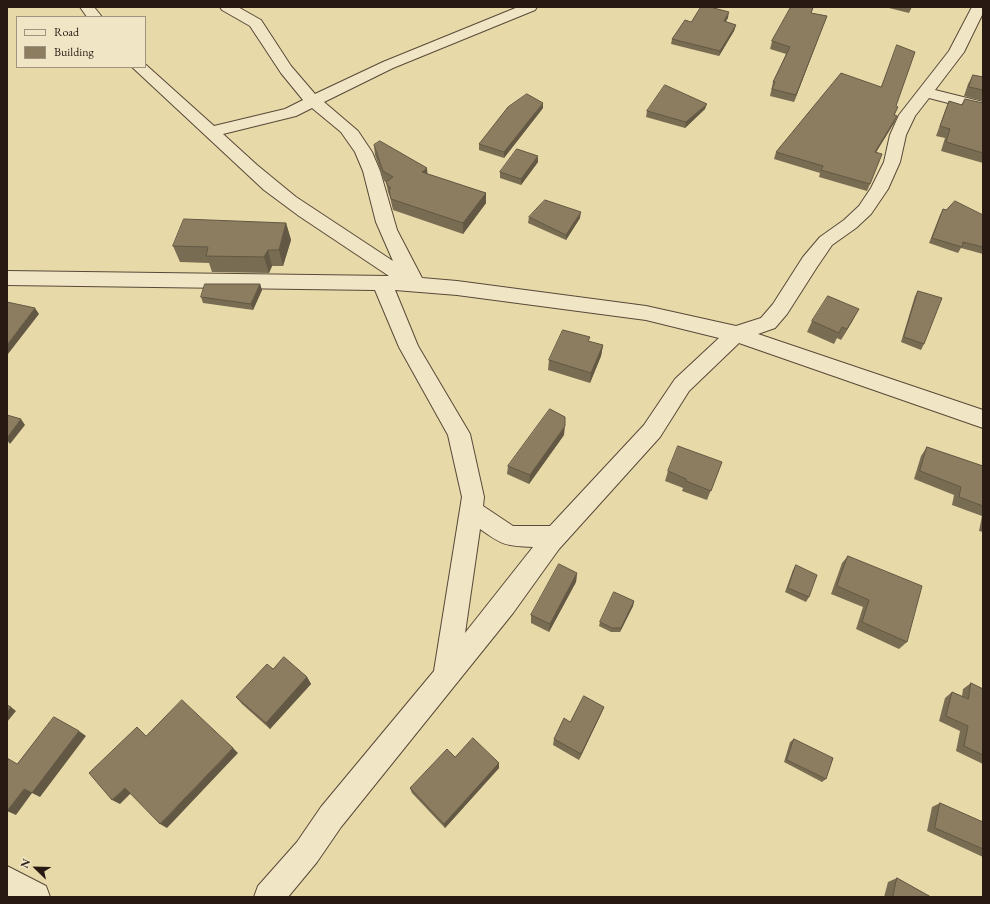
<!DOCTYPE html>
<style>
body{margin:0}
#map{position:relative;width:990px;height:904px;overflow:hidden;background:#e8d9a8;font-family:"EB Garamond",serif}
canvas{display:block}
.frame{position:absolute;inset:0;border:8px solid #281912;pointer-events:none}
.legend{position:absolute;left:16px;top:16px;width:130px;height:52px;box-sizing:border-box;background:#f0e6c6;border:1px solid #a0947e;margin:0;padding:5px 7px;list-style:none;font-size:12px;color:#281912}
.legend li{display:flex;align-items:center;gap:8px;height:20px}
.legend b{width:20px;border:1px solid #a0947e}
.north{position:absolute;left:16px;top:848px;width:40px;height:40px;-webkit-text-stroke:3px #f0e6c6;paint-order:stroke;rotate:293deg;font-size:11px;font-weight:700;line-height:16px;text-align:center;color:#281912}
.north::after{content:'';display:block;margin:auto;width:14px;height:18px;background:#281912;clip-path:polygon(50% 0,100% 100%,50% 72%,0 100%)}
</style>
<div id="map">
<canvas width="990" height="904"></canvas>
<div class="frame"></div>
<ul class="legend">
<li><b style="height:5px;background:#f0e6c6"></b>Road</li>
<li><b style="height:11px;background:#8c7d60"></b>Building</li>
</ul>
<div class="north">N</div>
</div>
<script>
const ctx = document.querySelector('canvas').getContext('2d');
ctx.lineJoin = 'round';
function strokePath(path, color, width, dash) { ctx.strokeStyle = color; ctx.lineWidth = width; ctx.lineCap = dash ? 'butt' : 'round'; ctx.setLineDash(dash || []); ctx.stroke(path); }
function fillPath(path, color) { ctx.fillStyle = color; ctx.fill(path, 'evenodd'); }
const minor = new Path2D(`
 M80 7H94L102 17H87Z
 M220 7H238L261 20 291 66 315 94 383 62 518 7H537L535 10 393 68 324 102 358 131 372 152 380 171 397 230 422 278 457 281 646 306 736 326 761 318 773 304 803 257 820 237 844 220 859 206 871 188 884 162 890 135 899 115 949 51 972 7H983V13L964 52 935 90 983 102V112L929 98 915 116 906 135 900 162 888 189 871 214 856 228 832 245 817 267 787 314 775 328 758 334 983 410V428L739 343 689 391 660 437 559 549 513 613 341 827 317 862 288 897H254L258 886 297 842 321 807 434 671 462 497 448 435 399 347 375 290 7 285V271L389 276 299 216 264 190 132 67H145V64L214 126 285 109 303 100 281 73 250 26 222 10ZM312 108 341 132 355 152 363 171 376 222 393 261 296 197 257 165 223 134 296 116ZM395 290 457 295 646 320 719 338 675 379 644 425 550 526H513L483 506 484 497 470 434 418 346ZM480 529C502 545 506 546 533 547L465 633Z
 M7 866 46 886 50 897H7Z`);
strokePath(minor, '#584938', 2);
fillPath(minor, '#f0e6c6');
fillPath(new Path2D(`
 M791 7H814L811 13 827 16 794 102 770 96 773 82 786 54 770 49 772 41Z
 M885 7H912L909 13Z
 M728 18 725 22 736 25 734 31 719 56 671 44 672 39 691 22Z
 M973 75 983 77V101L964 96 968 84Z
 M965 99 983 103V163L941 151 945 138 936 136 945 111 949 101 961 105Z
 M896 106 895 115 897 116 894 123 876 152 870 184 867 191 819 177 820 173 774 159 776 152Z
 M543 108 504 158 479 150V144Z
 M705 109 685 128 646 117 647 111Z
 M374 145 427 174 486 193V203L463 234 393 210 390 197 388 192 386 182 384 181 375 155Z
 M538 162 521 185 500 178V172Z
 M943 209 983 215V254L961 248 958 253 929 243 940 215Z
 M529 217 580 218 566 240 528 223Z
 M286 223 291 240 283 266H272L269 273 212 272 209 263 180 262 173 246Z
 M260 284 262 290 253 310 203 303 201 297Z
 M918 291 924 344 921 350 901 342 915 296Z
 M853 320 841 340 837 338 834 344 807 332 812 321Z
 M603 345 601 356 590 383 548 370 549 360Z
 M564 435 529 484 507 474 508 466Z
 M927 447 983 466V532L979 531 982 516 952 505 954 495 914 479 921 456Z
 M722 462 707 500 682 491 683 488 665 481 668 471Z
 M848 556 907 642 899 649 856 629 863 607 831 594 842 563Z
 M796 565 809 597 806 602 785 592 793 570Z
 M577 573 576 582 549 632 531 623V615Z
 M634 601 633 606 620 632H611L599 626 600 622Z
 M273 669 307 677 311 684 270 729 242 704 236 697Z
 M971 683 983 689V764L956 751 960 731 939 721 945 698 952 692 962 696 963 689Z
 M604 707 601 714 579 760 553 745 554 739 570 722Z
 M794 739 826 779 822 782 784 762 790 742Z
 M455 757 499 763V768L445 828 412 793 410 788Z
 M940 803 982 822 983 815V857L927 831 932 807Z
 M897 878 931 897H884L888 882Z`), '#786c53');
fillPath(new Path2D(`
 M729 12 728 18 722 27 724 21Z
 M827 16 824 23 794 102 796 95Z
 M736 25 734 31 719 56 720 51Z
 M543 103V108L504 158V152Z
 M707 104 705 109 685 128 686 122Z
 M897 116 894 123 872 159 875 152Z
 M538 156V162L521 185V179Z
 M427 168 428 179 422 172Z
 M486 193V203L463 234V223Z
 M581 212 580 218 566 240V235Z
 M286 223 291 240 283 266 279 250Z
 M268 250 272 266 269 273 264 257Z
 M260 284 262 290 253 310 251 304Z
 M35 308 39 314 8 354 7 352V345Z
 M859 309 853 320 841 340 847 329Z
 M603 345 601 356 590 383 591 373Z
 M21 419 25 425 10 444 7 440V438Z
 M565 426 564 435 529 484 530 475Z
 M577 573 576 582 549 632 550 624Z
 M634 601 633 606 620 632 621 628Z
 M307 677 311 684 270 729 266 723Z
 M11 707 16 711 7 722V712Z
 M604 707 601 714 579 760 581 754Z
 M79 731 86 736 40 797 32 793 16 815 7 811 24 789Z
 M233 748 238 753 167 828 160 824Z
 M499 763V768L445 828 444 824Z
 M125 788 131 793 120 804 112 800Z`), '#625843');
const building = new Path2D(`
 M701 7H710L729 12 724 21 736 25 720 51 672 39 685 20 691 22Z
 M791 7H813L811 13 827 16 796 95 772 89 775 82H773L790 47 772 41Z
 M897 45 915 52 896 106 898 107 894 115 897 116 875 152 882 154 870 184 821 170 823 166 776 152 841 73 881 87Z
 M973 75 983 77V90L969 87Z
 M665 85 707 104 686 122 647 111Z
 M527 94 543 103 504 152 479 144 508 107Z
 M965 99 983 103V153L946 142 950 129 940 126 949 101 962 105Z
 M380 141 427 168 422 172 486 193 463 223 391 199 389 190 391 188 388 186 386 182 393 177 383 171 374 145Z
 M517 149 538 156 521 179 500 172Z
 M545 200 581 212 566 235 529 217Z
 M955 201 983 215V247L963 242 962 247 932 238 943 209 946 210Z
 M184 219 286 223 279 250H268L264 257 206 256 208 247 173 246Z
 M205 284H260L251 304 201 297Z
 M918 291 942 298 924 344 904 337Z
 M828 296 859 309 847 329 842 327 839 333 812 321Z
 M7 302 35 308 7 345Z
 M563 330 590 337 588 341 603 345 591 373 549 360Z
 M550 409 565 417V426L530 475 508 466Z
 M7 415 21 419 7 438Z
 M678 446 722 462 711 491 686 481V479L668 471Z
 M927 447 983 466V506L959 497 961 487 920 471Z
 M848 556 922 586 907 642 862 622 869 600 837 586Z
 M559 564 577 573 550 624 531 615Z
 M796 565 817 575 809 597 788 588Z
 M614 592 634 601 621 628H612L600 622Z
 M284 657 307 677 266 723 236 697 267 664 273 669Z
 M971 683 983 689V755L964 746 968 726 946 716 952 692 968 699Z
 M584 696 604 707 581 754 554 739 564 718 570 722Z
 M182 700 233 748 160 824 125 788 112 800 89 773 137 727 146 736Z
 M7 705 11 707 7 712Z
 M54 717 79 731 32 793 24 789 7 811V758L17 764Z
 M473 738 499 763 444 824 410 788 447 749 455 757Z
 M794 739 833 758 826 779 787 760Z
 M940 803 983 822V849L935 828Z
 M897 878 931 897H893Z`);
fillPath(building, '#8c7d60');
strokePath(building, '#625843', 1);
</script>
